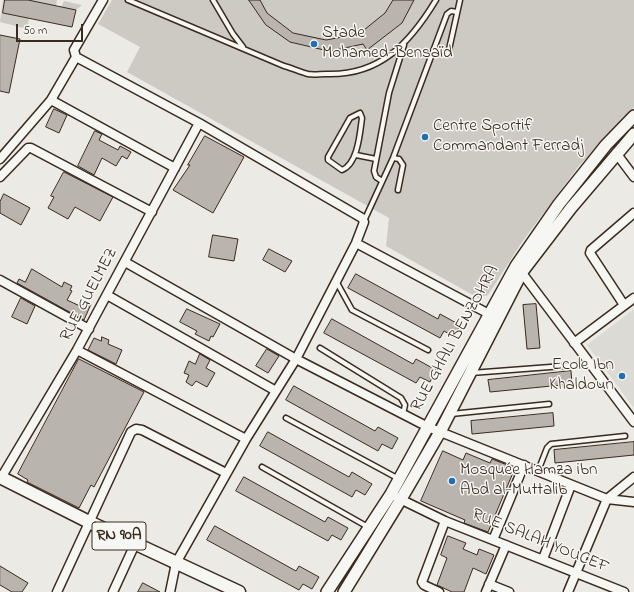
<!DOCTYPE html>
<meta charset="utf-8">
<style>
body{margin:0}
#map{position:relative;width:634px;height:592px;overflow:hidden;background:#ebeae5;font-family:"Indie Flower",sans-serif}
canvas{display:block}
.scale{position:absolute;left:16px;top:24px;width:67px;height:18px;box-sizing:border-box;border:2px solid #3b2a1e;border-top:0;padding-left:5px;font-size:12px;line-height:14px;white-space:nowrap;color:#3b2a1e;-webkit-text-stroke:3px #f6f6f2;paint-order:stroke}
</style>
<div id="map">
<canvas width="634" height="592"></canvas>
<div class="scale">50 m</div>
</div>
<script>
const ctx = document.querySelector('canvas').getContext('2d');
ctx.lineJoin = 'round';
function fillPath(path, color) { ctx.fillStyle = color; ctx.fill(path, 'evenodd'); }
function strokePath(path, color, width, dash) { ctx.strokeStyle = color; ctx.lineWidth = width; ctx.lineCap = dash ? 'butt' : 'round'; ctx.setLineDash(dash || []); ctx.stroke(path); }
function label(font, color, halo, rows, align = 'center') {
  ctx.font = font + ' "Indie Flower",sans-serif'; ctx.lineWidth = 3; ctx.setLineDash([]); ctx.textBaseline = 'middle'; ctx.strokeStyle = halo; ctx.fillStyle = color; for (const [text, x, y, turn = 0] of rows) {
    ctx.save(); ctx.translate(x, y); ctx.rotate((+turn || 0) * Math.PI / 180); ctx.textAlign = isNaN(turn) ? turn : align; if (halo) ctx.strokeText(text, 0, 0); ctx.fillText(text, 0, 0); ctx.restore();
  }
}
fillPath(new Path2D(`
 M634 309V408L587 345Z`), '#dcdad4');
fillPath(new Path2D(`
 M3 0H5L3 13 29 18 27 29 0 22Z
 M28 0H57L56 6Z
 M112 0H634V107L578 167 522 242 488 295 478 298 386 246 389 218 127 72 140 47 98 24Z
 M64 1 82 5 76 10 61 7Z`), '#cdcac4');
const building = new Path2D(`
 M5 0H28L76 10 72 27 3 13Z
 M249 0H260L267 13 293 33 326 40 359 34 385 13 393 0H414L402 23 367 50 363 44 331 51 324 50 290 42 266 25Z
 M0 35 20 39 9 93 0 91Z
 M54 109 67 115 59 133 46 127Z
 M95 131 102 134 99 140 118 150 120 146 131 152 127 159 122 156 116 166 102 158 94 175 78 166Z
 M205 136 244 157 213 213 173 190 190 165H188Z
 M64 172 113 197 100 221 75 207 68 219 48 208 54 197 51 196Z
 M4 194 30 208 21 225 0 213V202Z
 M213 235 238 239 234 261 209 257Z
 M269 249 292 261 285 272 263 260Z
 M32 269 62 287 64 282 72 286 70 290 72 291 67 300 82 307 85 301 91 304 84 320 17 283 19 279 25 282Z
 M356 274 438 319 440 314 460 325 454 337 444 331 440 338 348 288Z
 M21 298 35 306 27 324 12 317Z
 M536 304 540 348 527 349 523 305Z
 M187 309 220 324 213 337 211 336 209 341 195 334 197 331 180 322Z
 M332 319 413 364 416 359 436 370 430 382 420 377 416 383 324 333Z
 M102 337 109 340 108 344 122 350 116 364 88 350 94 338 101 341Z
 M267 349 279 356 268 373 256 366Z
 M200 354 210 360 206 368 215 373 207 387 196 381 192 386 186 382 189 375 184 373 189 361 195 364Z
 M79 359 144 392 94 487 91 485 79 508 27 482 28 480 18 474Z
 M571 371 572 384 490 392 488 380Z
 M294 386 375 431 378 427 398 438 392 449 382 444 378 451 286 400Z
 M553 413 554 426 472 434 471 421Z
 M268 432 349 477 352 472 372 484 365 495 356 490 352 497 260 446Z
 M634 442V455L555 463 554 450Z
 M443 451 463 460 466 453 490 463 492 459 515 468 488 532 464 523 465 520 421 501Z
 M244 477 325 522 328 517 348 528 341 540 332 535 328 541 236 491Z
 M215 526 296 571 299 566 319 577 312 589 303 584 299 590 207 540Z
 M448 536 466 543 463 549 477 555 479 549 494 555 486 574 473 568 464 592H452L437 585 447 558 441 555Z
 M0 566 28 583 22 592H12L0 585Z
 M143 583 160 592H138Z`);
fillPath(building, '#bab4ae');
strokePath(building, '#3b2a1e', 1);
const service = new Path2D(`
 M128 0 284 66C292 68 300 72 308 74 313 75 320 74 326 74 380 76 410 43 436 0
 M213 0 233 34 243 47
 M448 54 460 0
 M360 113 362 118C360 132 358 164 342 170L328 160V157L350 118Z
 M356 155 376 159
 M393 158 399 159 403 165 398 190
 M382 181 376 177 374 171 389 93 404 45
 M364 221 393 158 447 14 451 11 457 12
 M336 281 352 310 428 350
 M320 348 401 398 405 405 403 414
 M471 373 590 364
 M451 414 549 404
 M286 418 399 479
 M262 467 368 527
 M538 471 547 448 551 444 625 436`);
const minor = new Path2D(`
 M76 57 199 123 362 218 364 222 356 243 296 359 246 439 176 563 170 592
 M51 100 175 168
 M616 153 634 177
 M0 159 51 100 76 57 74 50 103 0
 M0 177 28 148H31L152 212
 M356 243 489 314
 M125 262 296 359 428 427 607 499 634 502
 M519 269 634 422
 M0 280 89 329
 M107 295 276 391
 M624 305 590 253 591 250 634 213
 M574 343 634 298
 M77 350 246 439
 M1 478 77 350 199 123
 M396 497 445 521 624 592
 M493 540 524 465
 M543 559 571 485
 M489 584 509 592
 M57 592 131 432 136 429 142 430 226 473
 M113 592 135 544
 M439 592 424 585 422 582 445 521
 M486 592 506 545
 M568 592 607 499 634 477`);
const secondary = new Path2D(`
 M327 592 391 494 516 266 559 204 606 145 634 116
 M344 592 401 499 440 432 522 272 571 208 634 134`);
const primary = new Path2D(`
 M0 477 89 522 239 592`);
strokePath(service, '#3b2a1e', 7);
strokePath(minor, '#3b2a1e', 11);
strokePath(secondary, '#3b2a1e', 14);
strokePath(primary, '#3b2a1e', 15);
strokePath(service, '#f6f6f2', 4);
strokePath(minor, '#f6f6f2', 8);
strokePath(secondary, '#f6f6f2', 11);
strokePath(primary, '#f6f6f2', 12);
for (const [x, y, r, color] of [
 [314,44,4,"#1f6fb2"],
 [425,137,4,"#1f6fb2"],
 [622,376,4,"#1f6fb2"],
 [452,481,4,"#1f6fb2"]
]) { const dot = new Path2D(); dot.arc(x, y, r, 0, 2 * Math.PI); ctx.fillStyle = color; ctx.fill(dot); strokePath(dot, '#f6f6f2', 1.5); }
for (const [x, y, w] of [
 [119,536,54]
]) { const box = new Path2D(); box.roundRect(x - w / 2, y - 14, w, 28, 3); ctx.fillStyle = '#f6f6f2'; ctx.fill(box); strokePath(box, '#3b2a1e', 1); }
label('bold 16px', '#3b2a1e', null, [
 ["RN 90A",119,536]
]);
label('17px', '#3b2a1e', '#f6f6f2', [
 ["Stade",322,34],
 ["Mohamed-Bensaïd",322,54],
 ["Centre Sportif",433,127],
 ["Commandant Ferradj",433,147],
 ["Ecole Ibn",614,366,"right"],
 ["Khaldoun",614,386,"right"],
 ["Mosquée Hamza ibn",460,471],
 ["Abd al-Muttalib",460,491]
], 'left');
label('17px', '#3b2a1e', '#f6f6f2', [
 ["RUE GUELMEZ",90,295,-62],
 ["RUE GHALI BENZOHRA",456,339,-61],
 ["RUE SALAH YOUCEF",540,542,22]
]);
</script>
